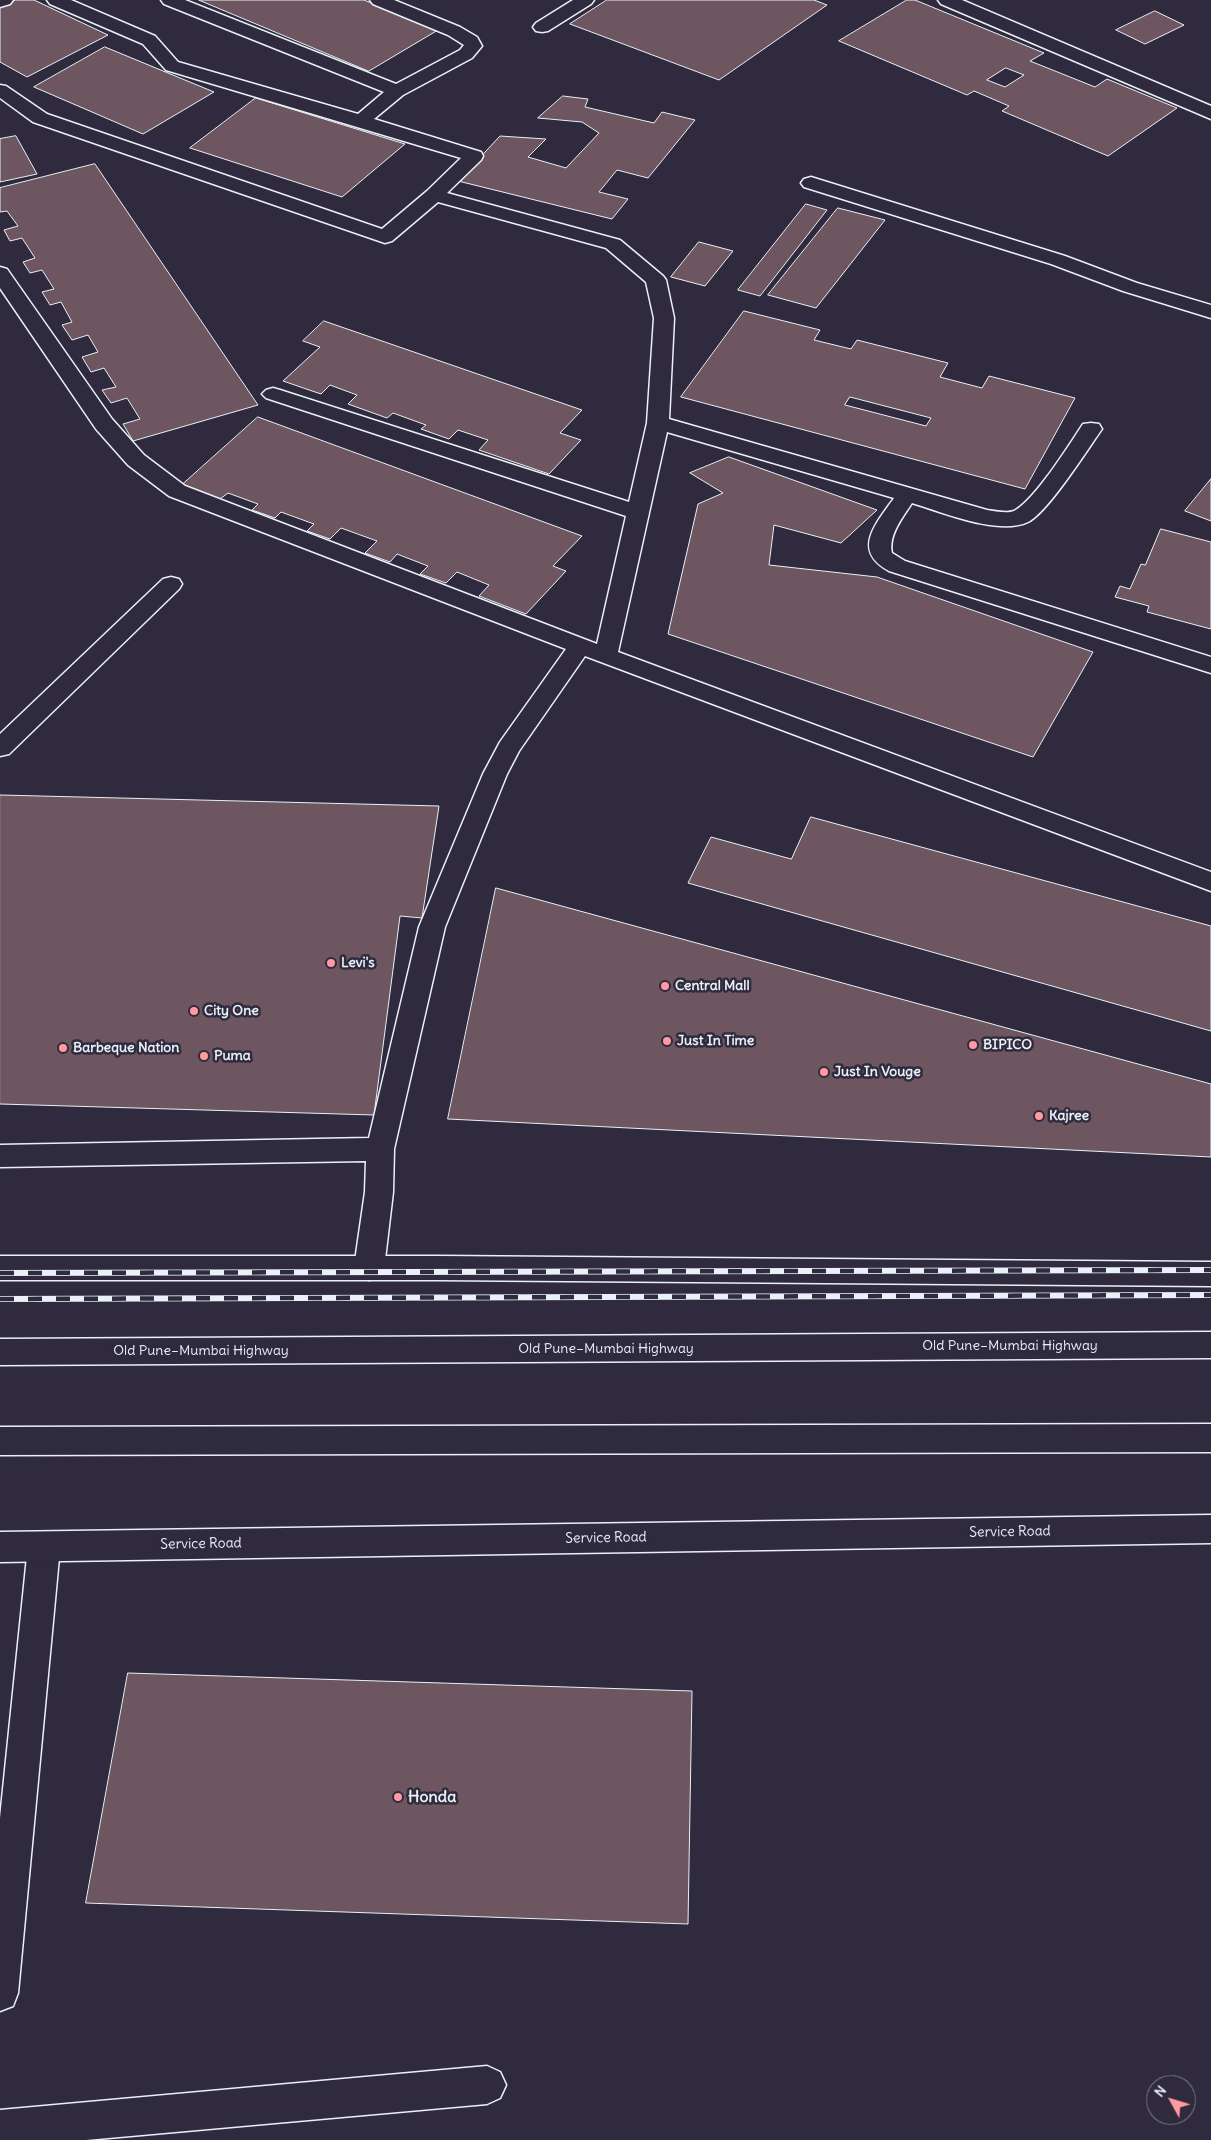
<!DOCTYPE html>
<meta charset="utf-8">
<style>
body{margin:0}
#map{position:relative;width:1211px;height:2140px;overflow:hidden;background:#2f2a3d;font-family:Delius,sans-serif}
canvas{display:block}
.north{position:absolute;left:1146px;top:2075px;width:50px;height:50px;box-sizing:border-box;background:#2f2a3d;border:1px solid #797a88;border-radius:50%;rotate:309deg;font-size:14px;font-weight:700;line-height:20px;text-align:center;color:#e8f1f8}
.north::after{content:'';display:block;margin:auto;width:18px;height:22px;background:#ff9aa2;clip-path:polygon(50% 0,100% 100%,50% 72%,0 100%)}
</style>
<div id="map">
<canvas width="1211" height="2140"></canvas>
<div class="north">N</div>
</div>
<script>
const ctx = document.querySelector('canvas').getContext('2d');
ctx.lineJoin = 'round';
function fillPath(path, color) { ctx.fillStyle = color; ctx.fill(path, 'evenodd'); }
function strokePath(path, color, width, dash) { ctx.strokeStyle = color; ctx.lineWidth = width; ctx.lineCap = dash ? 'butt' : 'round'; ctx.setLineDash(dash || []); ctx.stroke(path); }
function label(font, color, halo, rows, align = 'center') {
  ctx.font = font + ' Delius,sans-serif'; ctx.lineWidth = 5; ctx.setLineDash([]); ctx.textBaseline = 'middle'; ctx.strokeStyle = halo; ctx.fillStyle = color; for (const [text, x, y, turn = 0] of rows) {
    ctx.save(); ctx.translate(x, y); ctx.rotate((+turn || 0) * Math.PI / 180); ctx.textAlign = isNaN(turn) ? turn : align; if (halo) ctx.strokeText(text, 0, 0); ctx.fillText(text, 0, 0); ctx.restore();
  }
}
const building = new Path2D(`
 M16 0H34L108 35 27 77 0 62V7Z
 M199 0H364L438 30 369 71Z
 M607 0H814L827 5 719 80 570 24Z
 M907 0H915L1044 53 1030 61 1095 87 1107 79 1177 108 1108 156 1002 111 1009 106 974 91 967 95 839 41ZM1006 68 1024 75 1005 87 987 80Z
 M1155 11 1184 25 1145 44 1116 30Z
 M105 47 214 92 143 134 34 87Z
 M563 96 588 99 585 107 654 123 662 112 695 120 648 178 617 170 599 192 628 199 612 219 458 181 500 136 546 139 528 157 566 168 599 133 582 122 538 118Z
 M256 98 405 144 342 197 190 148Z
 M16 136 37 174 0 182V139Z
 M95 164 258 405 133 441 123 424 140 419 127 398 111 403 102 390 116 387 104 368 91 372 82 357 98 352 88 335 72 340 62 325 72 322 61 302 50 305 42 292 54 289 42 270 30 273 23 262 35 258 22 238 10 241 4 230 18 226 7 211 0 212V188Z
 M806 204 827 210 760 296 738 290Z
 M838 208 885 220 816 308 768 295Z
 M699 242 733 251 705 286 671 277Z
 M744 311 820 330 814 340 851 349 857 340 948 363 940 377 982 388 989 376 1075 398 1025 489 681 397ZM850 397 931 418 926 426 845 405Z
 M324 321 582 410 560 433 581 440 549 474 479 450 488 440 458 430 449 439 421 429 426 425 393 413 387 418 348 404 357 395 330 385 321 394 283 381 320 347 303 341Z
 M258 417 582 536 553 566 566 571 526 614 479 596 489 585 457 572 446 583 420 574 428 566 397 554 390 562 365 553 377 541 341 528 330 539 307 531 314 524 281 512 275 518 252 510 258 504 228 493 220 499 182 485Z
 M729 457 877 510 841 543 774 525 769 565 877 577 1093 652 1033 757 668 634 698 504 723 493 690 473Z
 M1211 479V521L1185 511Z
 M1161 529 1211 542V629L1147 612 1149 606 1115 597 1120 586 1130 589 1141 564 1145 565Z
 M0 795 439 806 422 918 400 916 374 1115 0 1104Z
 M811 817 1211 926V1031L688 883 711 837 791 859Z
 M496 888 1211 1084V1157L448 1119Z
 M128 1673 692 1691 688 1924 86 1903Z`);
fillPath(building, '#6d565f');
strokePath(building, '#e8f1f8', 1);
const minor = new Path2D(`
 M0 0H13L10 4 0 7Z
 M47 0H71L155 36 178 62 358 114 384 92 164 4 161 0H185L396 84 460 50 464 45 448 35 373 4 370 0H394L460 27 477 37 482 46 472 58 403 95 374 119 481 152 483 156 481 160 447 193 620 240 663 276 666 280 674 318 669 419 987 510C995 511 1007 514 1014 511 1035 500 1069 445 1083 424L1091 423 1099 424 1102 429C1087 450 1048 512 1028 522 999 536 942 512 912 503 903 517 888 535 892 553L905 561 1211 657V673L889 571C851 550 876 524 894 498L667 432 618 652 1211 872V891L585 656 519 751 507 774 445 927 394 1149 393 1192 384 1268 379 1277 369 1280 359 1277 354 1268 365 1192 366 1161 0 1167V1145L369 1138 419 927 483 774 500 742 566 649 169 496 128 465 96 429 0 288V267L7 269 112 419 144 455 185 486 597 644 626 516 266 398 262 394 266 390 273 388 280 390 629 502 647 423 654 318 646 282 606 248 438 202 392 241 385 243 33 122 0 98V85L6 86 47 114 382 229 427 191 461 158 166 70 143 44 50 4Z
 M573 0H594L591 4 548 31 542 32 536 31 533 27 536 23Z
 M938 0H962L1211 106V119L941 4Z
 M811 177 1065 256 1137 283 1211 305V318L1123 291 1051 264 804 187 801 183 804 179Z
 M171 577 179 579 182 584 179 589 9 754 0 756V734L163 579Z
 M44 1532 55 1537 60 1547 18 1993 13 2006 0 2011V1818L28 1547 33 1537Z
 M487 2066 500 2072 506 2085 500 2098 487 2104 86 2140H0V2110Z`);
const major = new Path2D(`
 M0 1256H438L1211 1262V1286L438 1280H0Z
 M1211 1515V1543L0 1562V1532Z`);
const highway = new Path2D(`
 M1211 1332V1358L0 1365V1339Z
 M1211 1424V1452L0 1455V1427Z`);
strokePath(minor, '#e8f1f8', 3);
strokePath(major, '#e8f1f8', 3);
strokePath(highway, '#e8f1f8', 3);
fillPath(minor, '#2f2a3d');
fillPath(major, '#2f2a3d');
fillPath(highway, '#2f2a3d');
const rail = new Path2D(`
 M0 1273 1211 1270
 M0 1299 1211 1295`);
strokePath(rail, '#e8f1f8', 6);
strokePath(rail, '#2f2a3d', 4.5, [14]);
for (const [x, y, r, color] of [
 [331,963,5,"#ff9aa2"],
 [665,986,5,"#ff9aa2"],
 [194,1011,5,"#ff9aa2"],
 [667,1041,5,"#ff9aa2"],
 [973,1045,5,"#ff9aa2"],
 [63,1048,5,"#ff9aa2"],
 [204,1056,5,"#ff9aa2"],
 [824,1072,5,"#ff9aa2"],
 [1039,1116,5,"#ff9aa2"],
 [398,1797,5,"#ff9aa2"]
]) { const dot = new Path2D(); dot.arc(x, y, r, 0, 2 * Math.PI); ctx.fillStyle = color; ctx.fill(dot); strokePath(dot, '#2f2a3d', 2); }
label('bold 14px', '#e8f1f8', '#2f2a3d', [
 ["Levi's",341,963],
 ["Central Mall",675,986],
 ["City One",204,1011],
 ["Just In Time",677,1041],
 ["BIPICO",983,1045],
 ["Barbeque Nation",73,1048],
 ["Puma",214,1056],
 ["Just In Vouge",834,1072],
 ["Kajree",1049,1116]
], 'left');
label('14px', '#e8f1f8', '#2f2a3d', [
 ["Old Pune–Mumbai Highway",1010,1346],
 ["Old Pune–Mumbai Highway",606,1349],
 ["Old Pune–Mumbai Highway",201,1351],
 ["Service Road",1010,1532,-1],
 ["Service Road",606,1538,-1],
 ["Service Road",201,1544,-1]
]);
label('bold 16px', '#e8f1f8', '#2f2a3d', [
 ["Honda",408,1797]
], 'left');
</script>
